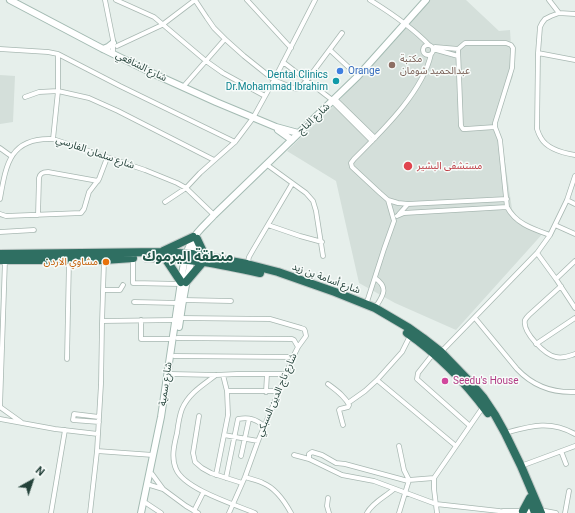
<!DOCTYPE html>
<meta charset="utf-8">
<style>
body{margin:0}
#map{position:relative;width:575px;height:513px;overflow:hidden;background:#e6efeb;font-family:Roboto,sans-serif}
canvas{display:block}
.north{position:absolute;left:12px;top:461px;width:40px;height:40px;-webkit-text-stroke:3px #f7fbf9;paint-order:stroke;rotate:40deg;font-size:11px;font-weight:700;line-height:16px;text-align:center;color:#24423a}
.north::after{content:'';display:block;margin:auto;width:14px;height:18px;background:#24423a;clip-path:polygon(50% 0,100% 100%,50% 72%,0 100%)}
</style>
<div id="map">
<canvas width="575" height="513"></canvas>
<div class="north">N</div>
</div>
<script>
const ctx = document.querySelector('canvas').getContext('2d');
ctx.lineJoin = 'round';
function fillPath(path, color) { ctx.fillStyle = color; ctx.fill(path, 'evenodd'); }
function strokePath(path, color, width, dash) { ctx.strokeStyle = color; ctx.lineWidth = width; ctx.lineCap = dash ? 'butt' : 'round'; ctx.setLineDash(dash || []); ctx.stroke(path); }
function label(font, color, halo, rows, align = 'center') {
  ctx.font = font + ' Roboto,"Noto Sans Arabic",sans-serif'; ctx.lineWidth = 3; ctx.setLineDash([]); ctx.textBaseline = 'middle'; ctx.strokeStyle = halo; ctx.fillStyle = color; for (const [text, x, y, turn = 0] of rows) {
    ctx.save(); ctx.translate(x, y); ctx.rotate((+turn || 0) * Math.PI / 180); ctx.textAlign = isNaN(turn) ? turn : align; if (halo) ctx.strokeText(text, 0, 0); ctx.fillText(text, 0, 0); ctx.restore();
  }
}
fillPath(new Path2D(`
 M429 0H466L499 31 510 30 513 76 496 123 502 141 512 209 517 217 520 219 545 231 456 330 395 303 359 283 336 181 287 151 337 103Z
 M0 75 15 76 13 122 0 124Z`), '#d4dfda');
const street = new Path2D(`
 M105 0 113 40V53
 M116 0 154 17 206 61 223 73 265 96
 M195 0 207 18 214 28 225 39 244 56 274 80 296 89C301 88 304 84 307 80L342 33
 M247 0 291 48
 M370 0C391 13 412 27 429 45
 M549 0 559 13
 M575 14 559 13 551 16 545 19 542 23 540 27 538 53 537 129C538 132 539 135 541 138 547 149 563 153 575 155
 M423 50a5 5 0 1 1 10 0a5 5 0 1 1-10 0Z
 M117 46 162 25 195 0
 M435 47 458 49
 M0 49 48 52 58 54 120 86 235 142
 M433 49 458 56
 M330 50 358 76
 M538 53 575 60
 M283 62 331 99H335L375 138
 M183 87 225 39
 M25 97 39 92 58 91 89 98 118 111 214 160
 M331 99 332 101 372 141
 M495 127 466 129H463L461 126 458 49 465 43H506L511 45 513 48 512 68 495 123V127L500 140 507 207C516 224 533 229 550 235
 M53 139 58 91V54
 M0 148 11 156
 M266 164 306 193 313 201 316 211 323 256
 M0 199C6 164 10 137 53 139L145 170 177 183 186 188 214 215
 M388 200 398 203 408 204 399 214
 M567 200 575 204
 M165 202 186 188 200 173 235 142 253 118 274 80 315 0
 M408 204 507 199
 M0 214 6 216 81 213 84 209 89 192 99 179 107 158
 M38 215 39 178C40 173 43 172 48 172L98 181
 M397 216 404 213 507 207
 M268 225 300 236 322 242
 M555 225 575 234
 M0 232 34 230
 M537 253 556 279 575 308
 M133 258V283L180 284
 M104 260 102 323 101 384 97 451 153 455
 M247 266 249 257 253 250 292 184
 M556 279 575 261
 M561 286 529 315C528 316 526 318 525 320 522 332 545 355 556 357 563 359 569 356 575 354
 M103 290H120L123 285
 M183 300 231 301
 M134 302 178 303
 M366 305 384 249 394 221 388 200 380 193 352 167 351 163 354 159C381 132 423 92 431 54
 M375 308C382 297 390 288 375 278
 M180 318 270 319 301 328 304 329 305 331 306 336 298 347 293 357 270 413 258 441 245 477 229 513
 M475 318 517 369C533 386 552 393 575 392
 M141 320V339H173
 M102 321 175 320
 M177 338 292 339 294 340 298 347
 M536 344 575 318
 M441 352 537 253 550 235 567 200 575 176
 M433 354 418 373 417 379 470 426
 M174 356 293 357
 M67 359 69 260
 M171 374 216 375 237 374H285
 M216 375C203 385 189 393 182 409 179 417 178 425 177 433 174 445 171 458 176 469 184 489 236 505 255 513
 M377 380 456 446
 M328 384C336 390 345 396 349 405L348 407 340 409 339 410 343 425
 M227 391H279
 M266 392 267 374
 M348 403 365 391 377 380 402 352 410 336
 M0 407 5 260
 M0 407 21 422
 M199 416 193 453 195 462 202 468 211 473 242 483
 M0 419 55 429 98 434
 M99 422 73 420 74 414 99 417
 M505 433C531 426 550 420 575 434
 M224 435 258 441
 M399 446 404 470 409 480 434 478
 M561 451 566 464
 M294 455 309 459 342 475 374 481 436 504 499 511 507 513
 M241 456 249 419
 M309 458V454L312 452 322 455 336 463 345 464 408 481
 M521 466 575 446
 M152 474 163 489 186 506 198 513
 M216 475 228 415 227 391 223 375
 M245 477C251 479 257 480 263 483 275 488 285 502 291 513
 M226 478 238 419C249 417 256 419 264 426
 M150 485 163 489
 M328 498 327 506 329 513
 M146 503 161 513
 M194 511 203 493
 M503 511H528L540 510 556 513
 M51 513 65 430
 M90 513 97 451
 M367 513C373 502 385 497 394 489
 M399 513 409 480
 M437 513 434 489V478L483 407
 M565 513 569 491`);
const secondary = new Path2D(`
 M10 0 103 49 152 73 216 102 276 127 298 133
 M103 49 108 47 113 43
 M278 130 292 140
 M179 327C183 297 189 267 197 238
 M141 513 161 417 181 282C183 267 185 252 193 239 197 231 208 222 214 215L358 76 426 0`);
const highway = new Path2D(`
 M197 239 205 256
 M163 251 193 237
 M0 254 161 252 192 254 247 264 278 272 335 292 375 308 409 328 423 338 441 352 470 382 483 397 495 415 505 433 521 466 541 513
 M147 258C185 257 223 265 260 273
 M165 258 181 282
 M0 260H104L133 258
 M186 282 203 262
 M407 333C439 355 465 382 488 413
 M530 499 535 513
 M523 511 530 498`);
strokePath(street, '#a8b8b2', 5.5);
strokePath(secondary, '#a4bbb3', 8);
strokePath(highway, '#c2cac8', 10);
strokePath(street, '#fff', 4);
strokePath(secondary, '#fff', 6);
strokePath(highway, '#2f6f62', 8);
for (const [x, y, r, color] of [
 [392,65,4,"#8d6e63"],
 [340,71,4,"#3f7fe0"],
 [336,81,4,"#0f9aa8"],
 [408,166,5,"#e0444e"],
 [106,262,4,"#e8710a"],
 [445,381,4,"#d1479c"]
]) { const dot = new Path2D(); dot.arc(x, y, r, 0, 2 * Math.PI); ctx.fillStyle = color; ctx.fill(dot); strokePath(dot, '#f7fbf9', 1.5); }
label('10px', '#785e54', '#f7fbf9', [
 ["مكتبة",400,59],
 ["عبدالحميد شومان",400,71]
], 'left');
label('10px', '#24423a', '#f7fbf9', [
 ["شارع الشافعي",141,67,26],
 ["شارع التاج",314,119,-43],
 ["شارع سلمان الفارسي",95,153,19],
 ["شارع أسامة بن زيد",326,279,20],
 ["شارع سمية",166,384,-82],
 ["شارع تاج الدين السبكي",277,395,-67]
]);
label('10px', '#366cbe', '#f7fbf9', [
 ["Orange",348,71]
], 'left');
label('10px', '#0d838f', '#f7fbf9', [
 ["Dental Clinics",328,75],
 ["Dr.Mohammad Ibrahim",328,87]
], 'right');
label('10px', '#be3a42', '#f7fbf9', [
 ["مستشفى البشير",417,166]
], 'left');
label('10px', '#c56008', '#f7fbf9', [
 ["مشاوي الاردن",98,262]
], 'right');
label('10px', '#b23c85', '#f7fbf9', [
 ["Seedu's House",453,381]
], 'left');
label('bold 14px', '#1f5548', '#f7fbf9', [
 ["منطقة اليرموك",188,257]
]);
</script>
